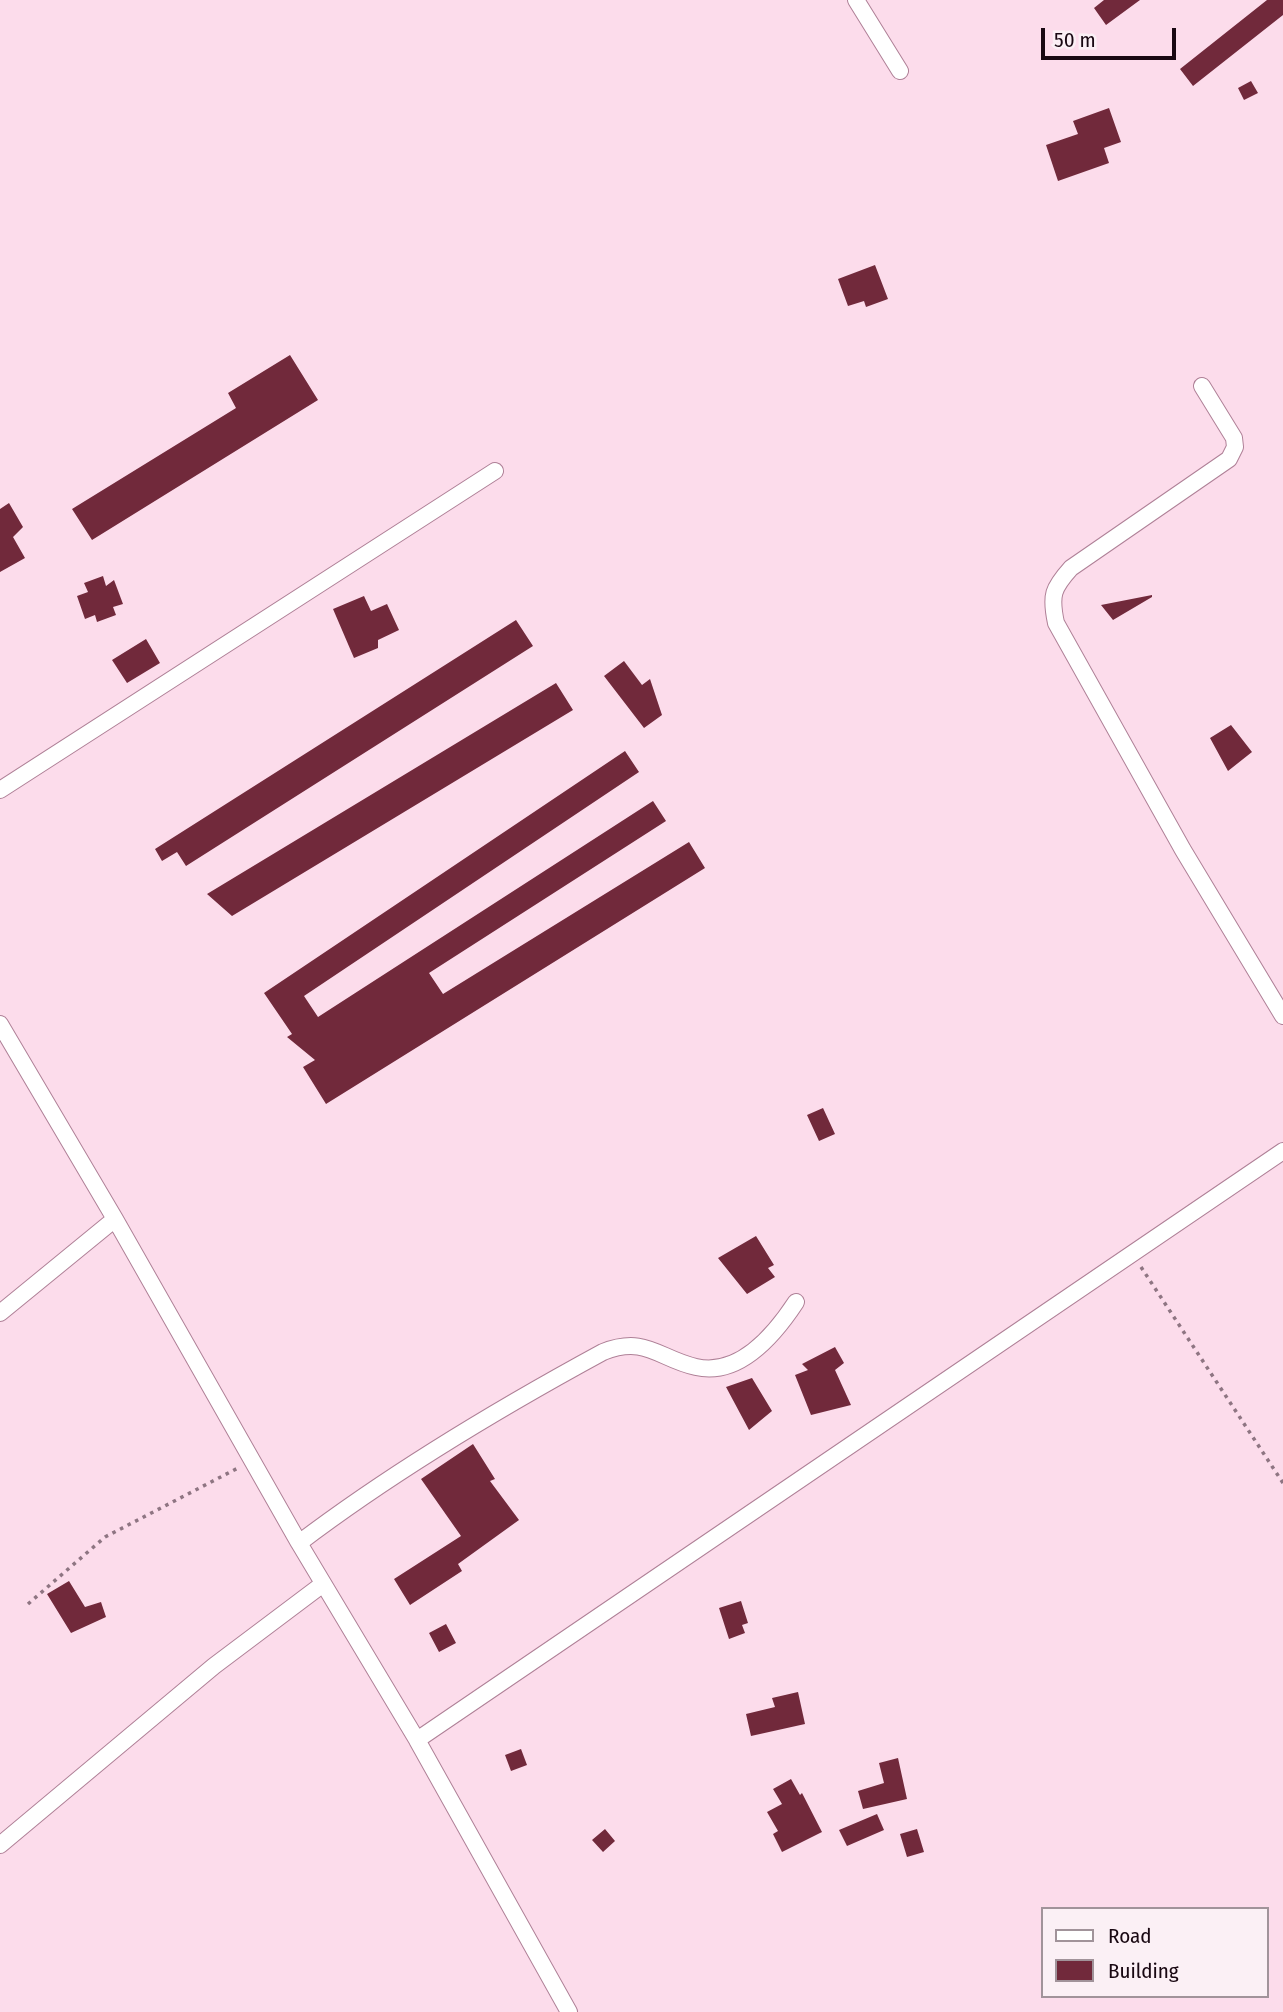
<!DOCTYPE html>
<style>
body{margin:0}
#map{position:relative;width:1283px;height:2012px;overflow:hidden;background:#fcdceb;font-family:"Fira Sans Condensed",sans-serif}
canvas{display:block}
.legend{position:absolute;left:1041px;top:1907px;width:228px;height:91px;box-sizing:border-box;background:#fbf0f5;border:2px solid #a1939a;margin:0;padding:9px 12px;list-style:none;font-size:21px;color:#190812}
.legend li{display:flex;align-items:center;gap:14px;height:35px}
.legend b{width:35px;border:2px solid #a1939a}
.scale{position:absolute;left:1041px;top:28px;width:135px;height:32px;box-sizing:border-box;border:4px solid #190812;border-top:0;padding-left:9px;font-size:21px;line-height:24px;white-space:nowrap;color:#190812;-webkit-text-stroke:5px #fbf0f5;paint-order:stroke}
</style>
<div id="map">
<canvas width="1283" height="2012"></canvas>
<ul class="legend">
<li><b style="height:9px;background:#fff"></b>Road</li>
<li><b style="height:19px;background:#71293b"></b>Building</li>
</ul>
<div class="scale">50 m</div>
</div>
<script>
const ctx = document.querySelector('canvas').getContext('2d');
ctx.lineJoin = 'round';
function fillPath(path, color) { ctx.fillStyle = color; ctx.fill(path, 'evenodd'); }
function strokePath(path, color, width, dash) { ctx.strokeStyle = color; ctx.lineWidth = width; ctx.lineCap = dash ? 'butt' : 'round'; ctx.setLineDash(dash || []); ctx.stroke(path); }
fillPath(new Path2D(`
 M1104 0H1140L1106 25 1094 8Z
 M1267 0H1283V15L1193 86 1180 69Z
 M1251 81 1258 93 1244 100 1238 88Z
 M1109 108 1121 142 1104 148 1109 163 1058 181 1046 145 1078 134 1073 121Z
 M875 265 888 299 866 307 864 301 848 306 838 279Z
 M290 355 318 400 92 540 72 509 236 408 228 393Z
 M9 503 23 527 13 537 25 558 0 572V509Z
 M103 576 106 586 114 580 123 604 113 607 116 615 97 622 95 615 85 619 77 596 88 592 84 583Z
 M1152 595V597L1113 620 1101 605Z
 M364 596 371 611 387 604 399 630 378 640V648L354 658 333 609Z
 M516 620 533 646 186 866 177 852 162 861 155 849Z
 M146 639 160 663 127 683 112 660Z
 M624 661 642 685 650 679 662 715 644 728 604 676Z
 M556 683 573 710 232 916 207 894Z
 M1231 725 1252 752 1228 771 1210 738Z
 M625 751 639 772 304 996 318 1017 653 801 666 821 429 973 443 994 689 842 705 868 326 1104 303 1067 315 1060 287 1037 292 1034 264 993Z
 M823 1108 835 1134 819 1141 807 1115Z
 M756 1236 774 1265 768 1268 775 1277 747 1294 718 1258Z
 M835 1347 844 1363 835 1370 851 1405 811 1415 795 1375 808 1370 802 1364Z
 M752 1378 772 1411 749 1430 726 1387Z
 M473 1444 495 1479 490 1481 519 1520 458 1564 462 1571 410 1605 394 1579 461 1536 421 1479Z
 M69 1581 85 1607 101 1602 106 1617 71 1633 47 1594Z
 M741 1601 748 1623 742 1625 745 1633 729 1639 719 1608Z
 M446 1624 456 1643 439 1652 429 1633Z
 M798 1692 805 1724 751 1736 746 1714 775 1707 772 1698Z
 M521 1749 527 1765 511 1771 505 1755Z
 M898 1758 907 1799 863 1809 858 1791 884 1783 879 1763Z
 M791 1779 800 1795 802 1793 822 1832 782 1852 773 1834 778 1831 767 1812 782 1804 773 1789Z
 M877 1814 884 1830 847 1846 839 1830Z
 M605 1829 615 1841 603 1852 592 1840Z
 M917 1829 924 1852 907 1857 900 1834Z`), '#71293b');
const street = new Path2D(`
 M856 0 900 71
 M1202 386 1234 438 1235 447 1229 459 1071 568C1053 588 1050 595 1056 623L1183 850 1283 1016
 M0 790 495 471
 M0 1024 115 1219 299 1543 417 1740 569 2012
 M0 1313 115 1219
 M299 1543C394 1471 498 1409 603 1352 646 1335 659 1359 696 1367 740 1377 775 1334 796 1302
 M417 1740 1283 1151
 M0 1845 214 1666 323 1584`);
strokePath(street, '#af8097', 18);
strokePath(new Path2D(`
 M1141 1267 1283 1483
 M28 1604 105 1537 238 1468`), '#8e7582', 3.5, [3.5, 5]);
strokePath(street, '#fff', 16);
</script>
